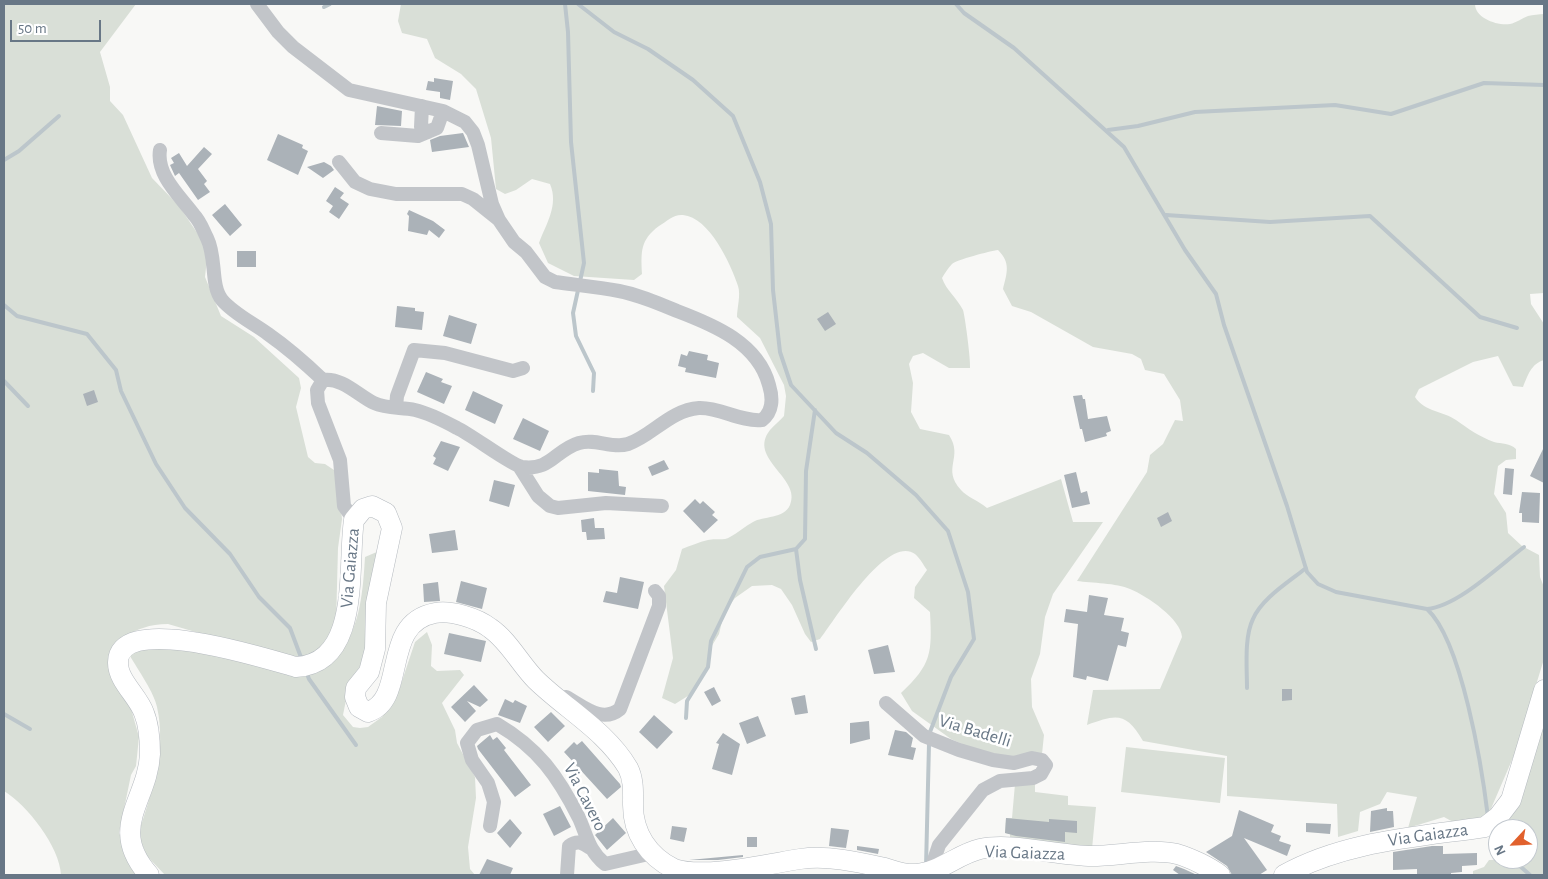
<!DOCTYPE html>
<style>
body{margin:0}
#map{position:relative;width:1548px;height:879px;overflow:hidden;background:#f8f8f6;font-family:"Alegreya Sans",sans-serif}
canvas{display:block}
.frame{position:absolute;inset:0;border:5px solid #687786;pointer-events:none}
.north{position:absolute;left:1488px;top:819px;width:50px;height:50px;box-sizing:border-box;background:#fff;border:1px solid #c3c9cf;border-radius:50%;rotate:245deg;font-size:14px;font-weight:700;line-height:20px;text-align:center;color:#687786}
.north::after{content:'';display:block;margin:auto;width:18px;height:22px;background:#e1612d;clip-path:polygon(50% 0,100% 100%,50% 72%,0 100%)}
.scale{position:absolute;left:10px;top:20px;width:91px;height:22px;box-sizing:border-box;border:2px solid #687786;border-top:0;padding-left:6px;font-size:15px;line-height:18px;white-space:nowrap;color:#687786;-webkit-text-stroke:4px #fff;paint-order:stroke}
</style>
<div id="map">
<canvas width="1548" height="879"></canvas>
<div class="frame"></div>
<div class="north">N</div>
<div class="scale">50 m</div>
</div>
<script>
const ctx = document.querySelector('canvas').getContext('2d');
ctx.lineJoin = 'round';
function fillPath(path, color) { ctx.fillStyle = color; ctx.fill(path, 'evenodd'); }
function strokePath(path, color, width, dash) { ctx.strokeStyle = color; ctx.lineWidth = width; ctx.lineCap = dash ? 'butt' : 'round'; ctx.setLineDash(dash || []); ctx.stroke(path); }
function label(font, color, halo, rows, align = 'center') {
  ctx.font = font + ' "Alegreya Sans",sans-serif'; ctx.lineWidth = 5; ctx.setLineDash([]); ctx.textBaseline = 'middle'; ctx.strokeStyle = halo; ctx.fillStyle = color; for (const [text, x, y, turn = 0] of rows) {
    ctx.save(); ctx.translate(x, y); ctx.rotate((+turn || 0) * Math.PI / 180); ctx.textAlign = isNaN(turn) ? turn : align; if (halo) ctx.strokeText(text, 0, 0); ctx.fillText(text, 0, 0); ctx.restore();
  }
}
fillPath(new Path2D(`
 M4 4H136L100 52 110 87V101L123 115 152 178 179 206 202 240 207 259 205 277 221 316 254 337 299 378 301 388 296 407 308 457 315 463 325 464 334 470 338 479 342 519 338 548 336 624 320 651 292 660 168 624C149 624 138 629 122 638L130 705 139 737 136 766 131 775 119 833 139 875H61C60 847 27 805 4 791Z
 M401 4H1475C1475 18 1497 26 1510 24 1516 23 1522 18 1528 16 1533 15 1539 14 1544 14V293L1530 294 1531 304 1544 324V360C1531 364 1528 375 1523 387L1513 386 1498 356 1473 362 1419 389 1415 397C1425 412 1443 411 1456 420 1467 428 1480 437 1494 442 1502 444 1510 443 1516 449V459L1506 460 1498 466 1494 494 1506 513 1508 533 1522 546 1539 555 1540 577 1544 587V659L1515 753 1490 811 1480 821 1455 823 1444 817 1408 828 1417 797 1387 792 1380 804 1360 812 1358 831 1338 837 1337 804 1227 796V756L1143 741C1126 712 1117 714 1087 725L1093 690 1160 689 1182 637C1181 619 1147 596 1130 589 1117 583 1091 583 1077 581L1147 472 1150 455 1163 444 1175 420 1183 421 1180 400 1164 374 1145 370 1141 359 1132 354 1093 347 1031 312 1012 306 1003 289C1007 273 1011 263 998 250 990 251 956 260 952 264 948 268 945 273 942 278 946 290 957 298 963 310 965 316 971 361 970 368H949L923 353 913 356 909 364 913 383 911 412 920 429 949 435C964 458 941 468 961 490 967 497 979 501 987 508L1061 479 1073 522H1103L1053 594 1045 617 1040 654 1031 679 1032 707 1044 735 1042 754 1007 758 984 754 951 739 912 711 901 693C932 664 932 653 930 612L914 598 915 587 927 570C924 566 920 558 915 554 887 534 835 620 820 639L811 642 805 634 792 605 781 589 772 585 752 586 735 598 724 613 719 634 710 649 707 668 691 694 675 704 662 698 673 658 664 586 676 570 682 549C690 546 699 542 708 540 715 538 724 541 730 537 738 533 745 526 753 522 763 516 784 519 790 505 802 478 747 459 770 430 774 425 780 421 784 416L786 396 784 385 760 338 737 317C737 308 741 295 738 286 731 264 709 217 683 215 674 214 667 221 659 226 640 240 641 252 642 274L634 280 574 276 548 263 539 243C546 224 559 205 550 184L532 179 516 190 505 194 496 189 491 138 476 89 461 74 435 58 427 39 402 33 398 21Z
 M379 551 365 655 347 695 343 715 353 727 360 728 368 727 382 717 399 690 415 642 427 632 432 645 431 666 437 671 460 670 464 675 442 703 455 730 457 743 475 777 476 798 468 847 470 869 475 875H165L147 856 138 835C151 794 167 751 157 707 154 692 138 670 130 656L132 648 194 645 289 671 314 674C322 668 334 661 340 653 361 625 363 589 365 557Z
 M1544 714V875H1473V871L1484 867 1489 860 1528 859V829H1510L1509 820Z
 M1126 747 1225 758 1220 803 1121 792Z
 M1035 782V792L1068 796V805L1096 807 1092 849 1010 844V834L1005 833 1006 818H1012L1015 784Z`), '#d9dfd7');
strokePath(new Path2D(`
 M565 4 568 32 571 142 584 263 573 313 576 336 594 373 593 391
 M578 4 614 32 648 49 693 80 733 116 760 182 771 224 773 290 780 352 791 385 836 433 867 453 916 495 948 531 968 592 974 639 951 677 930 732
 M956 4 964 13 1014 48 1124 147 1185 250 1216 294 1224 325 1287 506 1307 572 1318 584 1336 592 1427 609C1462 641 1482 768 1488 817
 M324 7 330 4
 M1108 130 1138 126 1195 112 1335 105 1391 114 1484 83 1544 85
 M4 160 19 151 59 116
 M1166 215 1270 222 1370 216 1480 317 1517 328
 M4 305 17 316 87 334 116 370 121 391 156 464 185 508 230 554 259 597 290 628 302 660
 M4 381 28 406
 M796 549 800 580 816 649
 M1427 609C1458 606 1499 566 1524 547
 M306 671 309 679 356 745
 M1247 688C1247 668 1244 637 1253 619 1262 598 1289 582 1306 568
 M4 714 30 729
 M686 718 687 701 708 667 711 641 747 567 760 557 796 549 805 539 806 471 815 410
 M1493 828 1498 836
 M1512 859 1530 875
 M926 867 929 744`), '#bcc6cb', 4);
fillPath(new Path2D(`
 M434 78 453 81 450 100 440 98V92L426 90 428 81 434 82Z
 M377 106 402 111 401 126 375 125Z
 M463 133 469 147 432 152 430 140 440 136Z
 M278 134 303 145 302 148 308 151 298 175 267 160Z
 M204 147 212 154 198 169 207 181 204 184 210 192 198 200 179 173 175 176 170 165 174 163 171 158 179 153 187 166Z
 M324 162 331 166 334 170 323 178 307 167Z
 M335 187 344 193 340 198 349 204 339 219 329 212 333 206 326 201Z
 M225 204 242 225 230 236 212 215Z
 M409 210 433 221 445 230 439 238 429 230 427 235 408 231 409 216 407 214Z
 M237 251H256V267H237Z
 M397 306 415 308V311L424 312 422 330 395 327Z
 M828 312 836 324 825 331 817 319Z
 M449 315 477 324 471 344 443 336Z
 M689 351 708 355 707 360 719 363 716 378 685 372 686 368 678 366 681 354 687 356Z
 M426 372 443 379 441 382 452 386 444 404 417 392Z
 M94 390 98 402 87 406 83 394Z
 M473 391 503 405 495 424 465 410Z
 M1082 395 1083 399H1085L1088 419 1107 416 1111 431 1106 433 1107 436 1085 442 1082 429H1080L1073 396Z
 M523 418 549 431 540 451 513 439Z
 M441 441 460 447 448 471 433 464 436 458 433 456Z
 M1544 447V483L1530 476Z
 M664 460 669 469 652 476 648 467Z
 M1505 468 1514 469 1512 495 1503 494Z
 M599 469 618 471 619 486 626 487 625 495 588 491V472L599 473Z
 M1076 472 1081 493 1087 491 1090 504 1072 508 1064 475Z
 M494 480 515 485 509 507 489 501Z
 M1522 492 1540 493 1539 523 1522 522V513H1519Z
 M695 499 700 504 703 501 715 512 712 515 718 520 704 533 683 511Z
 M1168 512 1172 521 1161 527 1157 518Z
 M594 518 595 528H604L605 539 587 540 586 532H582L581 520Z
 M455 530 458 550 432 553 429 534Z
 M620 577 644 582 638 609 603 602 606 591 617 593Z
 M461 581 487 588 482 609 456 602Z
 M438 582 440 601 424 602 423 584Z
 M1089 595 1108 598 1104 615 1124 618 1121 631 1129 633 1126 647 1118 645 1108 681 1087 676 1086 680 1073 677 1078 624 1064 622 1066 609 1087 612Z
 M449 633 486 641 481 662 444 654Z
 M888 645 895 672 874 674 868 650Z
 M474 685 488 700 480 707 467 701 476 711 465 722 451 707Z
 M714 687 721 701 712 706 704 692Z
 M1282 689H1292V700L1282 701Z
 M805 695 808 713 795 715 791 698Z
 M505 699 513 703 515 700 527 706 520 723 498 715Z
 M551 712 565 726 548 742 534 727Z
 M654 715 673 732 657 749 639 732Z
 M758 716 766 736 747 744 739 723Z
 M869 721 870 739 850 744V723Z
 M895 730 906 732 913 738 911 747 916 748 913 760 888 755Z
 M723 733 740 744 732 775 712 769 719 744 716 743Z
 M490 735 493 740 497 737 506 748 504 750 531 785 515 797 478 749 477 746Z
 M582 741 620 784 621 787 607 799 564 752 574 742 577 745Z
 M560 806 571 827 554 836 543 814Z
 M1387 808V811H1393L1394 827 1370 832 1371 811Z
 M1239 810 1274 825 1271 832 1281 836 1279 841 1291 845 1287 856 1244 838 1267 870 1259 875H1232L1227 866 1206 852 1232 836Z
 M613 818 626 833 607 850 595 835Z
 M1006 818 1049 822V819L1077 821V833L1065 832V842L1016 836 1005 833Z
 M510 819 522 833 510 848 497 833Z
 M1306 823 1331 824 1330 834 1306 832Z
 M672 826 687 828 684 842 670 839Z
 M831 828 849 830 846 848 829 846Z
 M747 837H757V847H747Z
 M857 846 879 849 878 854 857 850Z
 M1432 846H1443V854L1477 853V865L1462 866V872L1451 873V875H1417V869L1393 870V852Z
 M743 855V857L718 860H689Z
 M487 859 513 868 510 875H479Z
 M1176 866 1184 869 1197 875H1180L1173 870Z`), '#abb2b8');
const secondary = new Path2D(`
 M149 875C107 828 148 800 150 754 150 742 149 725 144 713 138 696 118 681 118 663 117 610 270 660 296 667 362 663 347 565 354 520L363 509 372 506 386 513 392 528 376 603 375 649 369 672 356 688 355 697 359 707 368 712C408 699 380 623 435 613 451 610 477 618 490 628 509 641 520 664 536 680 567 710 606 731 628 768 634 780 633 792 633 805 633 833 648 856 674 869 704 879 768 864 800 859 828 855 858 862 885 868 895 871 904 875 916 874 939 873 958 854 980 849 1012 842 1058 856 1092 856 1118 856 1152 848 1177 854 1191 858 1209 867 1220 875
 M1284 875C1345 841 1418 837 1485 827L1498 817 1511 800 1544 690`);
strokePath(secondary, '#b6bbc0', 21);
strokePath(new Path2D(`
 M257 4 278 32 293 47 349 90 443 111 465 122 473 132 478 145 492 204 499 220 514 242 526 252 545 277 555 282C576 285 598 287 619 291 640 295 658 303 677 311 714 325 758 343 769 385 773 398 773 412 762 420 740 422 720 407 699 408 670 410 652 436 628 444 612 449 596 438 579 443 555 450 551 471 522 467 511 465 472 435 457 428 444 421 429 413 415 410 402 407 387 409 374 403 359 396 342 377 323 380L317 390 318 403 340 460 344 506 354 520
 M422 106 421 127 428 132
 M381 133 418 136 437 128 443 111
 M160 150C156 175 180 196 194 215 200 221 203 230 207 238 217 258 210 285 222 300 234 314 253 323 268 334 288 348 305 363 323 380
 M339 162 355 182 370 189 396 194H462L473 199 498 219
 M396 407 397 396 414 350 445 353 513 371 523 368
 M519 466 538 496 550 506 558 508 606 503 662 506
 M566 697C583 706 602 724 620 709L659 606V596L655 591
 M886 703 924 736 959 750 993 760 1014 763 1032 758 1042 760 1046 765 1041 774 1033 778 1000 781 983 790 939 845 934 860 936 868
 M490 826 494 802 488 783 472 760 467 743 477 730 497 724C538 748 558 776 579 818 587 836 589 851 605 864L653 853
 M567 875 569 846C577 840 582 842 590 848`), '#c2c5c9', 14);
strokePath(secondary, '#fff', 20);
label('18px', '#687786', '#fff', [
 ["Via Gaiazza",350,568,-85],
 ["Via Badelli",975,731,17],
 ["Via Cavero",585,797,63],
 ["Via Gaiazza",1428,835,-8],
 ["Via Gaiazza",1025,853,2]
]);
</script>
